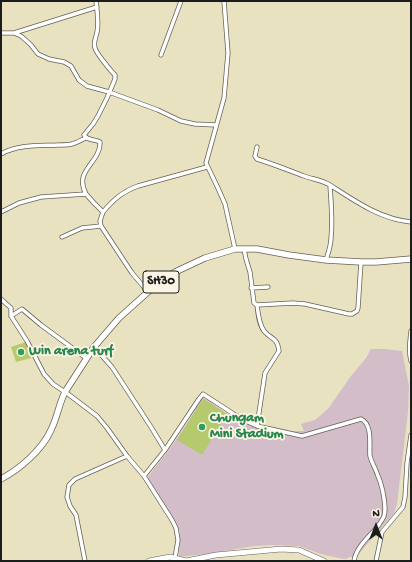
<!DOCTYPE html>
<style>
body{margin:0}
#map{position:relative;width:412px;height:562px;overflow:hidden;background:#e9e2c0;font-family:"Gochi Hand",sans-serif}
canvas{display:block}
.frame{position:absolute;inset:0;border:2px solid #1c1c1c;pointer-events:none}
.north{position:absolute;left:356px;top:506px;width:40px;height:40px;-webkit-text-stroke:3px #fcf5e5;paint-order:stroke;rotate:0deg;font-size:11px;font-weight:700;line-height:16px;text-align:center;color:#1c1c1c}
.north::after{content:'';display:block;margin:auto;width:14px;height:18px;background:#1c1c1c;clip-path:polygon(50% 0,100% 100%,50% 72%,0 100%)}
</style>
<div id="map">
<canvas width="412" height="562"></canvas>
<div class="frame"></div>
<div class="north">N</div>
</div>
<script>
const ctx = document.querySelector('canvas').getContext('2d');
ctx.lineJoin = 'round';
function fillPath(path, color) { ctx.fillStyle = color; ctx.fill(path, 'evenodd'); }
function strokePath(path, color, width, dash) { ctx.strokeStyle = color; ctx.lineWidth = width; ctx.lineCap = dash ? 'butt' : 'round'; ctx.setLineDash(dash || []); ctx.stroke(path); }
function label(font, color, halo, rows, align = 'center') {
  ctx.font = font + ' "Gochi Hand",sans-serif'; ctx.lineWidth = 3.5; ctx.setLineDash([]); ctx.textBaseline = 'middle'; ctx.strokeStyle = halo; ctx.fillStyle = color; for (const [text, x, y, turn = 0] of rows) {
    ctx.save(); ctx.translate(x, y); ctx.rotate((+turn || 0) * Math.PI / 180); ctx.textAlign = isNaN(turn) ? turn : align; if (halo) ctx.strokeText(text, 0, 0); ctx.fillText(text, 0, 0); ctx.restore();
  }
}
fillPath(new Path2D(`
 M371 349H384L402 351 409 386 408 412 397 504 394 513 357 556 350 557 345 559 338 558 321 554 299 546 271 545 254 546 213 553 179 557 180 532 175 521 147 478 171 447 191 417 202 397 209 401 237 421 250 426 274 427 291 431H304L301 424 315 420 328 409 351 376 366 358Z`), '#d2bdc8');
fillPath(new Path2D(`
 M26 342 31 358 16 362 11 347Z
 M203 399 227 414 202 455 177 440Z`), '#b5c96d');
const street = new Path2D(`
 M224 1 228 53 224 98 206 163 217 186 225 204 235 249
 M1 33H14L21 36 31 45 38 54 49 59 64 62 71 66 79 80 87 86 109 92 158 110 181 121 195 124 216 125
 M14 33 97 7
 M161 55 181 1
 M257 147 255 156 257 159C273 164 288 170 304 176 312 179 322 180 330 185 331 203 333 221 331 238 331 246 328 253 326 260
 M1 154C19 144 40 146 59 145 63 145 68 145 72 144 76 143 81 140 86 138
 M330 185C355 201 380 219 411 222
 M86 194C73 170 101 163 100 142 94 139 88 141 84 135L93 124 98 116 107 98 115 79V75C111 71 96 53 95 48 93 42 96 38 97 32 99 25 97 9 96 1
 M1 212 19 203 41 197 86 194 94 203 103 212 100 221 101 226 132 273 148 292
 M103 212C114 199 122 192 138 186L207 167
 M62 237 82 228 101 226
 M244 249 246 259 250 272 254 303 257 305C258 314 259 324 264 331 271 340 277 336 279 351L265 373 257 426
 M251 288 268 287
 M1 299 11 308V316L22 309 41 325 86 358
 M257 305 293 303 305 304 349 314H352L357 311 358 308 361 262
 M11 316 27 341 44 374 53 384 68 394 97 416 107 428 127 456 75 479 69 485 67 497 70 506 76 515 85 561
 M411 331C410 341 408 351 411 361
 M94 347 112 367 151 427 165 450 144 476
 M165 450 199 399 203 394 243 420 257 426 302 436 361 419C373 424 369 446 370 456 372 464 376 469 378 476 382 485 387 507 384 516 383 519 380 523 378 526 369 537 356 547 354 561
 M127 456 144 476 172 520 176 528 178 540 175 558
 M376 561 382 532 403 507 405 497 407 463 411 435`);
const secondary = new Path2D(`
 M149 561 170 557 186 561 216 555 281 549 299 550 324 561`);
const primary = new Path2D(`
 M1 479C20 469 42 450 51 430 57 418 59 404 65 392L94 347 119 318 148 292 175 272 205 258 235 249H257L289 255 326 260 361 262H376L411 259`);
strokePath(street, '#646155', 5);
strokePath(secondary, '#646155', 6);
strokePath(primary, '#646155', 7);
strokePath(street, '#fff', 3.5);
strokePath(secondary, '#fff', 5);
strokePath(primary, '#fff', 5.5);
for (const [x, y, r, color] of [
 [21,352,4,"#2e9e5b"],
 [202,427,4,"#2e9e5b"]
]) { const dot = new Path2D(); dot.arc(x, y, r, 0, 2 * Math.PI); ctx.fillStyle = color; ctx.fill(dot); strokePath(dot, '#fcf5e5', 1.5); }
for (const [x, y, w] of [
 [161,282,36]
]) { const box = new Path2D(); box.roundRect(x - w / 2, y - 11, w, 22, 3); ctx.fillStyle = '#fcf5e5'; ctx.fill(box); strokePath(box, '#1c1c1c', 1); }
label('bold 13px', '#1c1c1c', null, [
 ["SH30",161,282]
]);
label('bold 14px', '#27864d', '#fcf5e5', [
 ["Win arena turf",29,352],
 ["Chungam",210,419],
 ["Mini Stadium",210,435]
], 'left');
</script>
